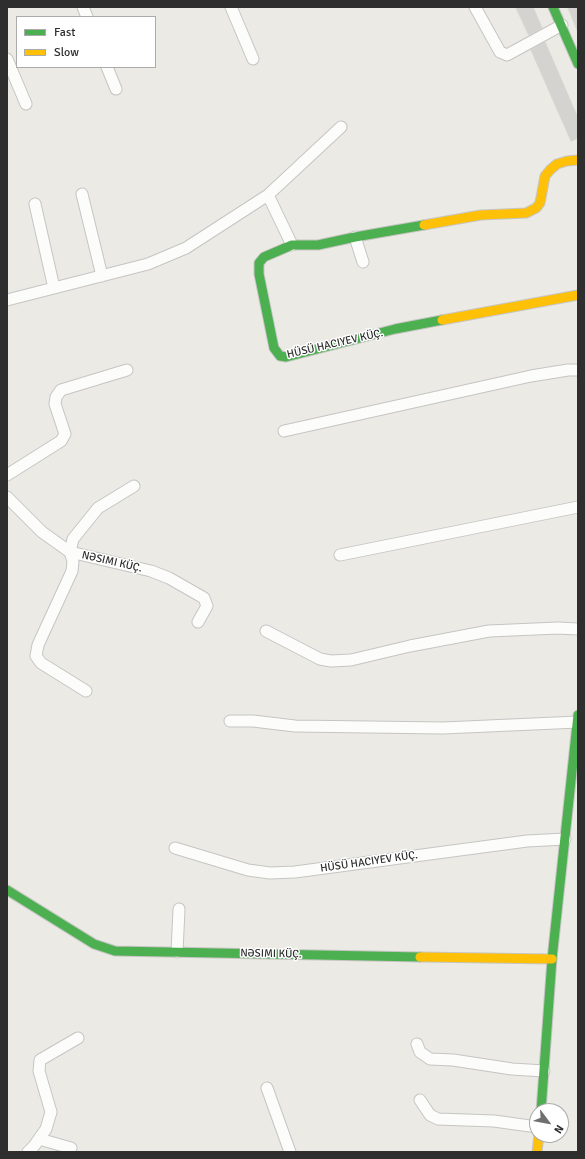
<!DOCTYPE html>
<meta charset="utf-8">
<style>
body{margin:0}
#map{position:relative;width:585px;height:1159px;overflow:hidden;background:#ebeae4;font-family:Signika,sans-serif}
canvas{display:block}
.frame{position:absolute;inset:0;border:8px solid #2e2e2e;pointer-events:none}
.legend{position:absolute;left:16px;top:16px;width:140px;height:52px;box-sizing:border-box;background:#fff;border:1px solid #ababab;margin:0;padding:5px 7px;list-style:none;font-size:12px;color:#2e2e2e}
.legend li{display:flex;align-items:center;gap:8px;height:20px}
.legend b{width:20px;border:1px solid #ababab}
.north{position:absolute;left:529px;top:1103px;width:40px;height:40px;box-sizing:border-box;background:#fff;border:1px solid #ababab;border-radius:50%;rotate:122deg;font-size:11px;font-weight:700;line-height:16px;text-align:center;color:#2e2e2e}
.north::after{content:'';display:block;margin:auto;width:14px;height:18px;background:#70706e;clip-path:polygon(50% 0,100% 100%,50% 72%,0 100%)}
</style>
<div id="map">
<canvas width="585" height="1159"></canvas>
<div class="frame"></div>
<ul class="legend">
<li><b style="height:5px;background:#4caf50"></b>Fast</li>
<li><b style="height:5px;background:#ffc107"></b>Slow</li>
</ul>
<div class="north">N</div>
</div>
<script>
const ctx = document.querySelector('canvas').getContext('2d');
ctx.lineJoin = 'round';
function fillPath(path, color) { ctx.fillStyle = color; ctx.fill(path, 'evenodd'); }
function strokePath(path, color, width, dash) { ctx.strokeStyle = color; ctx.lineWidth = width; ctx.lineCap = dash ? 'butt' : 'round'; ctx.setLineDash(dash || []); ctx.stroke(path); }
function label(font, color, halo, rows, align = 'center') {
  ctx.font = font + ' Signika,sans-serif'; ctx.lineWidth = 3; ctx.setLineDash([]); ctx.textBaseline = 'middle'; ctx.strokeStyle = halo; ctx.fillStyle = color; for (const [text, x, y, turn = 0] of rows) {
    ctx.save(); ctx.translate(x, y); ctx.rotate((+turn || 0) * Math.PI / 180); ctx.textAlign = isNaN(turn) ? turn : align; if (halo) ctx.strokeText(text, 0, 0); ctx.fillText(text, 0, 0); ctx.restore();
  }
}
const building = new Path2D(`
 M516 7H533L542 28 529 35Z
 M568 7H578V32Z
 M545 42 578 118V138L571 141 531 50Z`);
fillPath(building, '#d4d3cf');
strokePath(building, '#d6d5d0', 1);
const street = new Path2D(`
 M83 7 87 17
 M231 7 253 59
 M475 7 500 52 507 55 562 25
 M7 59 26 104
 M107 67 116 89
 M82 194 102 276
 M268 195 292 245
 M35 204 54 288
 M355 237 363 262
 M7 300 148 264 186 248 268 195 341 127
 M284 431 531 376 568 370H578
 M7 475 61 441 65 434 55 404 56 397 61 390 127 370
 M7 497 42 532 70 552 151 571 169 578 204 598 207 606 198 622
 M340 555 578 507
 M266 631 320 659 331 661 351 660 410 646 489 631 558 628 578 629
 M86 691 41 663 36 656 38 645 72 571 73 561 70 552 73 539 98 508 134 486
 M230 721H253L295 726 443 728 578 722
 M175 848 248 870 270 873 295 872 527 841 565 839
 M177 952 179 909
 M417 1044 420 1052 430 1059 453 1060 512 1069 544 1071
 M267 1088 290 1152
 M420 1100 430 1115 438 1119 494 1121 537 1127
 M39 1139 71 1148
 M28 1152 34 1146 46 1129 51 1112 39 1071 40 1060 78 1038`);
const fast = new Path2D(`
 M553 7 578 64
 M424 225 355 237 318 245H292L264 257 259 263V274L274 348 280 356 286 357 395 329 442 320
 M7 890 94 944 115 951 420 957
 M541 1111 552 959 578 715`);
const slow = new Path2D(`
 M424 225 481 215 526 213 536 208 540 203 545 176 550 170 557 164 567 161 578 160
 M442 320 578 295
 M420 957 552 959
 M537 1152 539 1135`);
strokePath(street, '#c6c5c4', 13);
strokePath(fast, '#c6c5c4', 11);
strokePath(slow, '#c6c5c4', 11);
strokePath(street, '#fcfcfb', 11);
strokePath(fast, '#4caf50', 9);
strokePath(slow, '#ffc107', 9);
label('11px', '#2e2e2e', '#fff', [
 ["HÜSÜ HACIYEV KÜÇ.",335,344,-13],
 ["NƏSIMI KÜÇ.",112,562,13],
 ["HÜSÜ HACIYEV KÜÇ.",369,862,-8],
 ["NƏSIMI KÜÇ.",271,954,1]
]);
</script>
